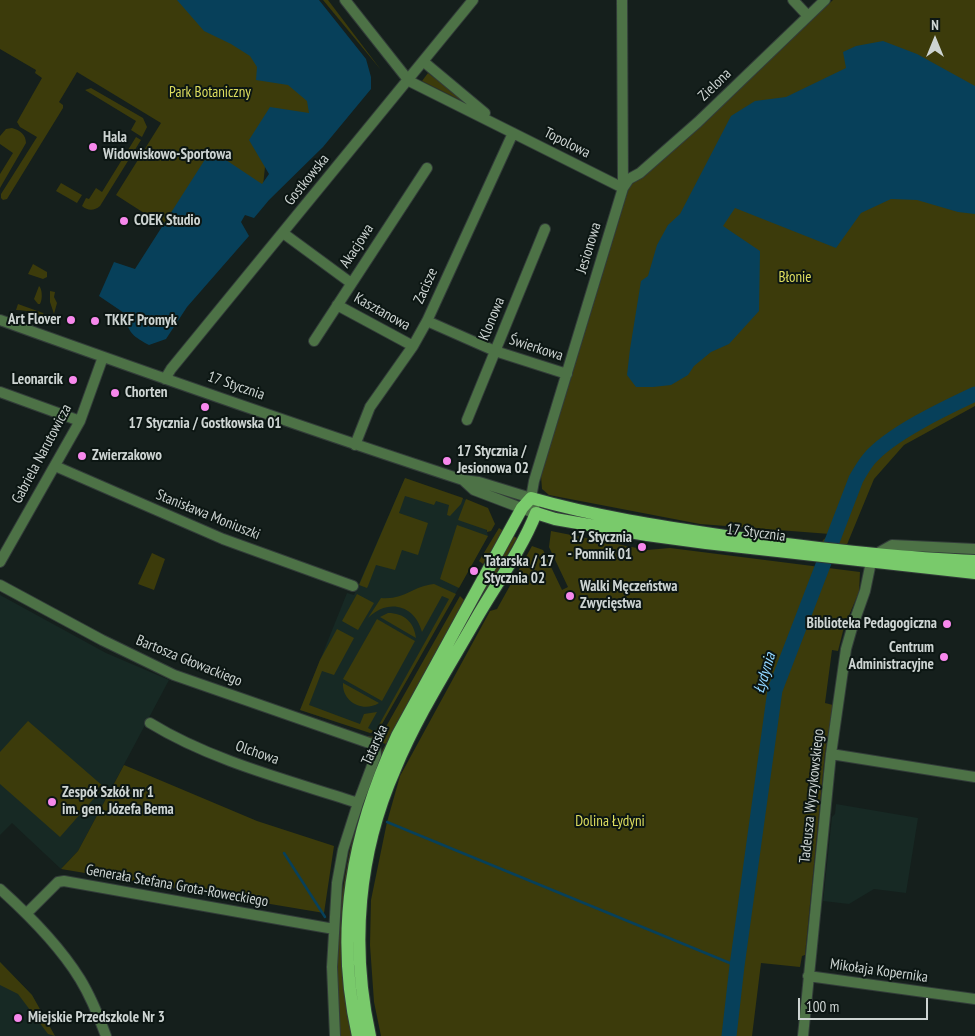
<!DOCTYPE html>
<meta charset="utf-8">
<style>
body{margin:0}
#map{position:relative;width:975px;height:1036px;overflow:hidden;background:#151f1c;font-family:"PT Sans Narrow",sans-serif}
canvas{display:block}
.north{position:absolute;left:910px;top:15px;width:50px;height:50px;-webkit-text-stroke:4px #0c1613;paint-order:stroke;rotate:0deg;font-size:14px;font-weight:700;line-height:20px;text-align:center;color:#cdd4d2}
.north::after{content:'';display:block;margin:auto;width:18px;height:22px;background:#cdd4d2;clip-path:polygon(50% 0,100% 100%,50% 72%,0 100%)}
.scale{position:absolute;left:798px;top:998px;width:130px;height:22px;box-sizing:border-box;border:2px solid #cdd4d2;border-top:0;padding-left:6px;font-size:15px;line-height:18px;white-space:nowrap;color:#cdd4d2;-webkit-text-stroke:4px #0c1613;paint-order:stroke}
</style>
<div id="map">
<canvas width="975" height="1036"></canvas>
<div class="north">N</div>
<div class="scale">100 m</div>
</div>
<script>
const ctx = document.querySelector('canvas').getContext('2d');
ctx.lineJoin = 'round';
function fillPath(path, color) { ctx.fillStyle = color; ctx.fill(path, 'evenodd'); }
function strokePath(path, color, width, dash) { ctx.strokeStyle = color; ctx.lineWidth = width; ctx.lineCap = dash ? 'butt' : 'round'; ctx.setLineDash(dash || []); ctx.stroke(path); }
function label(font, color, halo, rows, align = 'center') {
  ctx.font = font + ' "PT Sans Narrow",sans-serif'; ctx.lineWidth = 4; ctx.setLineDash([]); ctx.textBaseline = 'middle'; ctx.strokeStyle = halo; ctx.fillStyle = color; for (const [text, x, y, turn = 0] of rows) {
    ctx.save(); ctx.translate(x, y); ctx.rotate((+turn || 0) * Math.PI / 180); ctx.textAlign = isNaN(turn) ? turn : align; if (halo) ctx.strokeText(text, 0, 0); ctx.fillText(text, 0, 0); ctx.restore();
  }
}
fillPath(new Path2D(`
 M405 478 480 505 488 536 378 731 371 733 300 710 347 593 354 595Z
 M0 595 106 653 169 680 78 851 61 869 12 823 0 835Z
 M836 804 918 818 906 893 874 889 849 904 823 901 832 817 835 814Z
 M0 962 32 995 55 1036H0Z`), '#172924');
fillPath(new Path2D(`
 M0 0H181L288 79 311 101 310 116 265 167 263 186 172 231 116 195 161 123 77 72 59 102 63 105V108L7 199 3 200 1 198V194L37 137 20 127 17 122 42 78 35 73 36 70 0 49Z
 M323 0H328L381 70Z
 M833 0H975V406L904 445 874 479 841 559 817 556 823 540 830 534 700 524 549 495 542 489 541 476 629 187Z
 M428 73 466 102V103L422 81Z
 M91 88 143 118 147 127 142 137 131 130 136 121 85 90Z
 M12 128C20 130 26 135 26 143L0 188V174L13 153 0 144V136L6 129Z
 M136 137 141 140 100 206C94 211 88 211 82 206L86 198 89 199 96 188 102 192Z
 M61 183 82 195 77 203 56 191Z
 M33 264 47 272V277L43 279 28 274Z
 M39 286C42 288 43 299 40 304H38L34 299Z
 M50 291 55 292 54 297 57 303 54 314 50 302Z
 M18 304 43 313 47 320C38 314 28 310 16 310Z
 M405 478 463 498 461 504 450 516 447 515 449 505 436 501 434 505 405 496 399 513 428 523 418 555 402 550 395 570 376 565 368 586 367 588 359 585Z
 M466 499 488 508 495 524 491 531 487 532V530L458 520Z
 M457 525 488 536 459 588 440 579Z
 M499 528 505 532 483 564 479 561Z
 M551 531 647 550 670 548 860 572 859 592 844 627 838 651 832 650 825 703 833 705 825 753 805 955 802 956 800 967 761 963 752 1036H381L374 1002 370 945 371 900 387 822 400 776 490 611 497 609 532 546 543 550 562 590 568 587 549 547Z
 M513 536 517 538 389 764Z
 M152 553 165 559 154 590 138 584Z
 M434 584 456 594 378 731 370 733 300 710 320 660 337 629 354 638 334 675 322 671 309 705 360 724 364 714 377 712 368 728 375 732 449 599 442 596 422 632C415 605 388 598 368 618L381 598C405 600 413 586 434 584Z
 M357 594 374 603 358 630 342 621Z
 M460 596 465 601 361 815 358 814 380 754 386 744 367 738V736L376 737 383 732Z
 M388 613C404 613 414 622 416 638L380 617Z
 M377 619 415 641 382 701 343 679Z
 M343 683 379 703C363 713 342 702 343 683Z
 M28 721 104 787 60 837 0 784V752Z
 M124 765 257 821 334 846 324 913 61 869 78 851Z
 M357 819 360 820 354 1036H339C338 1013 336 990 336 967 337 916 345 869 357 819Z
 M0 962 32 995 55 1036 48 1034 18 994 0 985Z`), '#3c3b0b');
fillPath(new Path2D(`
 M177 0H319L366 59 371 77V89L323 147 269 200 254 218 245 215 241 222 249 236 187 307 166 339 149 345C136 338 125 332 127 315L99 296 114 262 135 269 211 150 262 184 269 174 249 140 270 107 309 113 307 101 288 85 256 80 257 67 250 56 231 44 204 31Z
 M883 41 917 54 975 86V214L958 212 917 200 891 199 861 213 836 248 735 208 723 226 760 251 759 311 729 344 711 352 694 366 688 375 671 385 653 387H636L627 375 630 349 641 281 648 276 657 245 668 225 680 214 731 116 755 101 786 97 846 68 843 52 856 46Z`), '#07405a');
strokePath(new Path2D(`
 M387 822 737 966
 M284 853 325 917`), '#07405a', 2.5);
strokePath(new Path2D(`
 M729 1036 737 966 775 690 856 479C860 472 864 465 869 459 890 434 945 408 975 394`), '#07405a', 15);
const minor = new Path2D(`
 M345 0 409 81 623 188
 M793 0 808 16
 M424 62 485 113
 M623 188 629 179 640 173 698 122 825 0
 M283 233 351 283
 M337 305 413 346
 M0 320C153 375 307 429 463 480L479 482 531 498
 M427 321 495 351 567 374
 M314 341 427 168
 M165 379 171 369 473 0
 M0 392 80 421
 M467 420 545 229
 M355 445 370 407 413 346 427 321 513 133
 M55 466 223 539 353 586
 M463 480 474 490 529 511
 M536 513 531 498 534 481 623 188 622 0
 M876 554 892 545 975 549
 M0 562 80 421 103 357
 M0 585 102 640 174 675 375 745 376 755 358 803 343 850 337 883 332 967 335 1036
 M150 723C212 761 288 780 358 803
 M831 754 975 777
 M0 889C30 916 59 945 80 979 91 997 99 1017 106 1036
 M27 913 58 882 64 881 334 929
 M808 976 975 999
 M803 1036 831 754 846 649 852 628 865 591 871 562`);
const major = new Path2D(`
 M358 1036C334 931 352 833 397 736L522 508 531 498C597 517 666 527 733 537 813 548 894 558 975 561
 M370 1036C350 946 358 853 395 769 417 716 448 668 476 619 496 584 521 551 536 513L555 519 647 535 706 543 975 573`);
strokePath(minor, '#323c39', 12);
strokePath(major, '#323c39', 14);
strokePath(minor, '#4d7246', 10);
strokePath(major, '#79ca6b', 12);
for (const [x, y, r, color] of [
 [93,147,5,"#f788ec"],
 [124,221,5,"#f788ec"],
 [71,320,5,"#f788ec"],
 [95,321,5,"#f788ec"],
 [73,380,5,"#f788ec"],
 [115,393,5,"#f788ec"],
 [205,407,5,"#f788ec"],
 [82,456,5,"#f788ec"],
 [447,461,5,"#f788ec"],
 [642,547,5,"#f788ec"],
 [474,571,5,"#f788ec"],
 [570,596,5,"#f788ec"],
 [947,624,5,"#f788ec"],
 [944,657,5,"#f788ec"],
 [52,802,5,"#f788ec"],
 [18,1018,5,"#f788ec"]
]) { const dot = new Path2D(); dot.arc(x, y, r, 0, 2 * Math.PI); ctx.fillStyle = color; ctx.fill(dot); strokePath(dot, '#0c1613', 2); }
label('15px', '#cdd4d2', '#0c1613', [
 ["Zielona",715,85,-44],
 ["Topolowa",567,143,27],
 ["Gostkowska",307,180,-51],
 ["Akacjowa",357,246,-57],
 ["Jesionowa",589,248,-73],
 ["Zacisze",426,286,-66],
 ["Kasztanowa",382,312,29],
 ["Klonowa",492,319,-68],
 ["Świerkowa",536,348,18],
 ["17 Stycznia",236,386,19],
 ["Gabriela Narutowicza",42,454,-62],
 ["Stanisława Moniuszki",208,515,22],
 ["17 Stycznia",756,533,7],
 ["Bartosza Głowackiego",189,661,22],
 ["Tatarska",375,745,-65],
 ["Olchowa",257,753,19],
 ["Tadeusza Wyrzykowskiego",812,796,-84],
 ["Generała Stefana Grota-Roweckiego",177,886,10],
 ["Mikołaja Kopernika",879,971,8]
]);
label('15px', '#dddd5e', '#0c1613', [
 ["Park Botaniczny",210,93],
 ["Błonie",795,278],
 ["Dolina Łydyni",610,822]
]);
label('bold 15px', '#cdd4d2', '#0c1613', [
 ["Hala",103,138],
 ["Widowiskowo-Sportowa",103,155],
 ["COEK Studio",134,221],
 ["Art Flover",61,320,"right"],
 ["TKKF Promyk",105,321],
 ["Leonarcik",63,380,"right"],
 ["Chorten",125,393],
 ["17 Stycznia / Gostkowska 01",205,424,"center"],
 ["17 Stycznia /",457,452],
 ["Jesionowa 02",457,469],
 ["Zwierzakowo",92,456],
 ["17 Stycznia",632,538,"right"],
 ["- Pomnik 01",632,555,"right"],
 ["Tatarska / 17",484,562],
 ["Stycznia 02",484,579],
 ["Walki Męczeństwa",580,587],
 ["Zwycięstwa",580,604],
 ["Biblioteka Pedagogiczna",937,624,"right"],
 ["Centrum",934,648,"right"],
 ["Administracyjne",934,665,"right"],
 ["Zespół Szkół nr 1",62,793],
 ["im. gen. Józefa Bema",62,810],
 ["Miejskie Przedszkole Nr 3",28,1018]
], 'left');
label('italic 16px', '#92d6ff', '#0c1613', [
 ["Łydynia",765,673,-73]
]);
</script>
